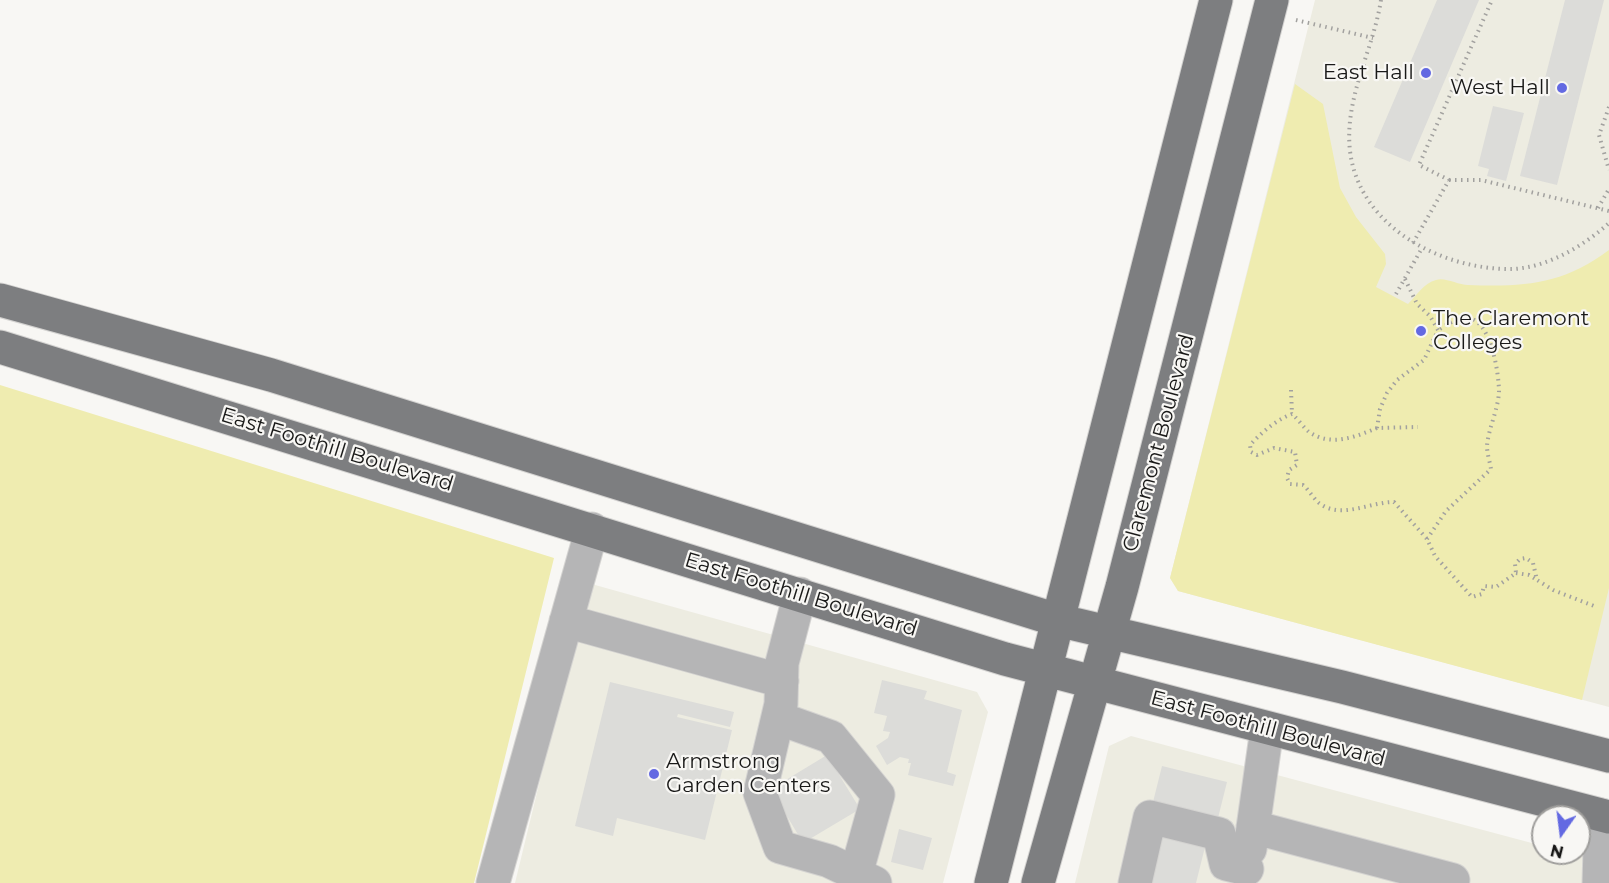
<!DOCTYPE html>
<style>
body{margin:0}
#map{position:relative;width:1609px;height:883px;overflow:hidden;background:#f8f7f4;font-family:Montserrat,sans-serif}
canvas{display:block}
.north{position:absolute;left:1531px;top:805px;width:60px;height:60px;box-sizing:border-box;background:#f8f7f4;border:2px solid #9f9e9c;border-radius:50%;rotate:194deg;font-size:16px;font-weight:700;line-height:24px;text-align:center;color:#191918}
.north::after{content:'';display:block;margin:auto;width:21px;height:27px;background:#6369e2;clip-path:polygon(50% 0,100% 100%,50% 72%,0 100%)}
</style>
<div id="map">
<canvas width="1609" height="883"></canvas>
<div class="north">N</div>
</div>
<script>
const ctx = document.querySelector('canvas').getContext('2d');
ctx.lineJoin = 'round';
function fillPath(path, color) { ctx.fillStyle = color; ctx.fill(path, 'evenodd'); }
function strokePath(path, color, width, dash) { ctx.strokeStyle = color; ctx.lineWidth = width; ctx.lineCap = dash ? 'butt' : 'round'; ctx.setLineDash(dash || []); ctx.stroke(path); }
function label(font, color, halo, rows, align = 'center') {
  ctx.font = font + ' Montserrat,sans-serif'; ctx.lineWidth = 4.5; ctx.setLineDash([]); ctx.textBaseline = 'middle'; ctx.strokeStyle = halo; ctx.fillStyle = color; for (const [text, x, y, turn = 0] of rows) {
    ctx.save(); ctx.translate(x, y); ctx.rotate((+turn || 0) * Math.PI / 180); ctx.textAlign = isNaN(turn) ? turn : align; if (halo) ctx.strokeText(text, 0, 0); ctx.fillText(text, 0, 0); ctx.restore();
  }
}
fillPath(new Path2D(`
 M1315 0H1609V707L1178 591 1170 578Z
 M588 583 977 692 988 712 943 883H515Z
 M1131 736 1543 846V853H1570L1609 863V883H1075L1109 746Z`), '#edece1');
fillPath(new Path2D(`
 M1295 84 1323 104 1340 188 1356 217 1385 254 1386 264 1376 287 1408 304C1417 295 1424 283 1436 280 1445 277 1458 285 1468 285 1524 287 1562 285 1609 250V588L1582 700 1178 591 1170 578Z
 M0 385 554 558 474 883H0Z`), '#efecb0');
fillPath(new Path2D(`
 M1437 0H1479L1410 162 1374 147Z
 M1565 0H1604L1557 185 1520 176Z
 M1493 106 1524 113 1506 181 1487 176 1489 169 1478 166Z
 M882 680 927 691 924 699 962 710 947 772 956 775 953 786 908 775 911 763H908L909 759 900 757 887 765 876 746 888 738 890 732 883 731 887 716 874 713Z
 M610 682 734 712 730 727 678 714 677 717 732 730 705 840 617 818 613 836 575 826Z
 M827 755 860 809 803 843 771 789Z
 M1162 766 1227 782 1217 822 1152 806Z
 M1157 827 1207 839 1196 883H1143Z
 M899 829 932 838 923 870 891 862Z`), '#dcdcd9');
const minor = new Path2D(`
 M800 594 782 663 781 704 760 793 780 847 829 861 875 883
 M566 621 782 681
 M778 718 831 737 878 795 856 874
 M1253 827 1453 880 1452 883
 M1250 849 1267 729
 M493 883 592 529
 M1135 883 1150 817 1219 834 1226 864 1247 869
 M1599 883 1601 815`);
const major = new Path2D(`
 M0 300 271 375 1057 620 1342 687 1609 756
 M0 347 1005 659 1609 817
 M991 883 1216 0
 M1038 883 1122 587 1272 0`);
strokePath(minor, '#d4d3d1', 35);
strokePath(major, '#d4d3d1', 35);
strokePath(new Path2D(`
 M1381 0C1373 51 1344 98 1350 151 1359 227 1442 270 1512 269 1547 268 1585 245 1609 223
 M1296 20 1373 38
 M1609 107 1599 135 1609 170
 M1449 180H1481L1609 211
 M1598 208 1609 189
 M1413 243 1449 180 1419 165 1492 0
 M1405 279 1417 304 1430 316 1438 330 1424 360 1397 380 1387 393 1380 409 1377 428 1418 427
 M1396 294 1422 248
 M1291 390 1292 414
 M1377 428C1355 437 1331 447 1309 432 1303 427 1298 419 1292 414 1276 420 1262 432 1250 445L1251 452 1257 455 1274 448 1295 452 1297 465 1289 470 1287 478 1290 484 1303 485C1309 490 1313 498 1319 503 1341 520 1369 502 1394 502L1427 539 1435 556 1472 597 1482 594 1484 586 1496 587 1516 573 1515 564 1520 559 1526 558 1533 563 1537 580 1553 590 1594 606
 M1427 539 1446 511 1491 469C1490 462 1487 454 1487 446 1488 430 1498 410 1499 392 1499 374 1491 320 1468 318 1458 317 1446 325 1438 330
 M1516 573 1529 575 1537 580`), '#a2a19f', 4, [1.5, 4.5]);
strokePath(minor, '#b5b5b6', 33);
strokePath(major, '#7d7e80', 33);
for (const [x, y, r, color] of [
 [1426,73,6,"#6369e2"],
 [1562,88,6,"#6369e2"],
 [1421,331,6,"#6369e2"],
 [654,774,6,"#6369e2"]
]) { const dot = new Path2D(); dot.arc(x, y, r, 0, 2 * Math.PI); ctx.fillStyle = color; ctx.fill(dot); strokePath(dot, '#f8f7f4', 2); }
label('21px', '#191918', '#f8f7f4', [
 ["East Hall",1414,73],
 ["West Hall",1550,88],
 ["The Claremont",1433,319,"left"],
 ["Colleges",1433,343,"left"],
 ["Armstrong",666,762,"left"],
 ["Garden Centers",666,786,"left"]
], 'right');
label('21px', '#191918', '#f8f7f4', [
 ["Claremont Boulevard",1159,443,-75],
 ["East Foothill Boulevard",337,450,17],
 ["East Foothill Boulevard",801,595,17],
 ["East Foothill Boulevard",1268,729,15]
]);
</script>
